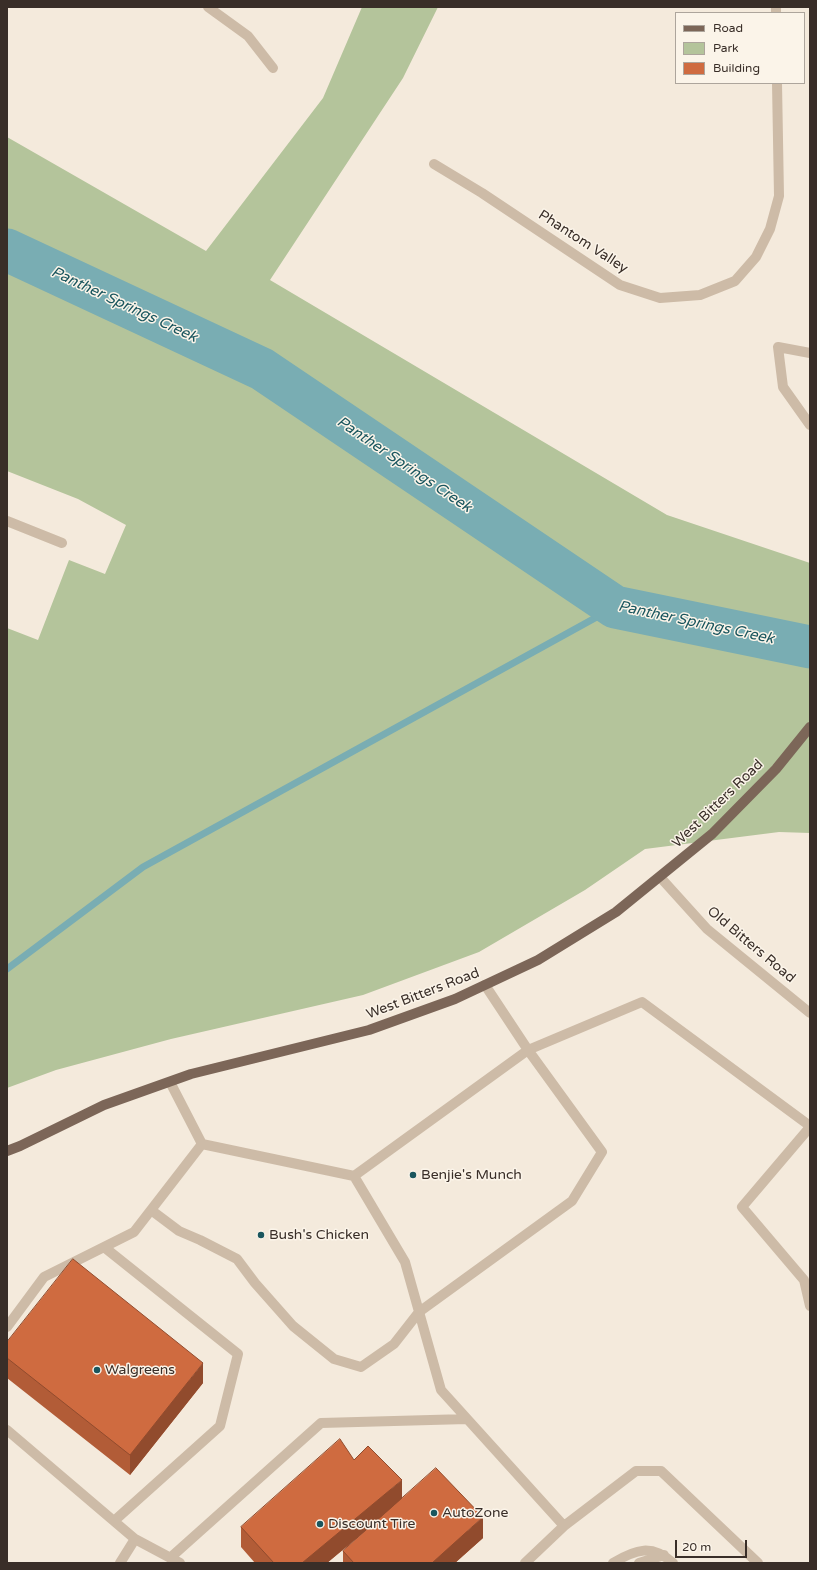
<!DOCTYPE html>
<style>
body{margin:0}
#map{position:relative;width:817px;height:1570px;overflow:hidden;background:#f4eadc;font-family:"Varela Round",sans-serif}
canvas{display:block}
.frame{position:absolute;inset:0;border:8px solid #392e28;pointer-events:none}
.legend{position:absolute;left:675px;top:12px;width:130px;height:72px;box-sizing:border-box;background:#fbf4e9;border:1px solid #ada59c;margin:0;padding:5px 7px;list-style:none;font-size:12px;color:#392e28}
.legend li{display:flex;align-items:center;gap:8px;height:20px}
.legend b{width:20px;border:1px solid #ada59c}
.scale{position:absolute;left:675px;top:1540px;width:72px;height:18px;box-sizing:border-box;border:2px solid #392e28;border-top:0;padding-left:5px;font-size:12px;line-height:14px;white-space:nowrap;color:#392e28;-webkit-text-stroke:3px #fbf4e9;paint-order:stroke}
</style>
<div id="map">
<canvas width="817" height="1570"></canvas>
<div class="frame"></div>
<ul class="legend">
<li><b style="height:5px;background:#7c6658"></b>Road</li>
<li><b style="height:11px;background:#b4c49b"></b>Park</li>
<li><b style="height:11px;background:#cf6b40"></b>Building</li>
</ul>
<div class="scale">20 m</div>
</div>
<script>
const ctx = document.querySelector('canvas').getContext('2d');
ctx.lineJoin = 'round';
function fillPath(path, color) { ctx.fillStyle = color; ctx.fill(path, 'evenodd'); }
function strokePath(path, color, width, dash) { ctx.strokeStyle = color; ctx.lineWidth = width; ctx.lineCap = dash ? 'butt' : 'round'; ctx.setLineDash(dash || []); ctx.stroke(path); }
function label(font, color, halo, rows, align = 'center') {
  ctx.font = font + ' "Varela Round",sans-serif'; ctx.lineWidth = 3; ctx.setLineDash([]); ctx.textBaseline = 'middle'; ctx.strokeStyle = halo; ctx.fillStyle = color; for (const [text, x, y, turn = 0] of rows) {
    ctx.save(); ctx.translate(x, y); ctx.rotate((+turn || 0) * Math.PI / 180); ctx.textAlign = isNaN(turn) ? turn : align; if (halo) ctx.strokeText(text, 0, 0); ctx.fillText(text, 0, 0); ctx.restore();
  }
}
fillPath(new Path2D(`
 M362 7H438L403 78 270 280 667 515 810 563V833L779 832 645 849 585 890 479 952 363 995 171 1039 56 1070 7 1088V628L38 640 69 560 105 574 126 525 78 499 7 471V137L206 251 323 98Z`), '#b4c49b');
strokePath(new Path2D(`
 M7 969 143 867 615 607`), '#79adb3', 7);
strokePath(new Path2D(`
 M7 250 262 369 615 607 810 647`), '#79adb3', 43);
strokePath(new Path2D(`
 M208 7 248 36 273 68
 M776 7V13
 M434 164 482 193 620 285 660 298 700 295 735 281 756 257 770 229 779 196 777 83
 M810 353 778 347 783 387 810 425
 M7 521 62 543
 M660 877 707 929 810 1013
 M810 1127 742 1207 804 1280 810 1306
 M202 1144 354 1176 528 1050 485 985
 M354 1176 405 1262 441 1390 564 1526
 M151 1210 179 1231 200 1240 237 1259 255 1283 293 1326 334 1359 361 1367 394 1344 419 1312 572 1201 602 1152 528 1050 642 1002 810 1126
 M104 1247 238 1354 220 1426 114 1521
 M7 1327 44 1277 134 1232 202 1144 170 1082
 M7 1430 135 1539
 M170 1558 321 1423 467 1419
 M120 1563 135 1539 180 1563
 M525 1563 564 1526 636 1471H661L758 1563
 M613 1563C636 1549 652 1544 673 1563
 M639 1563 664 1555`), '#cdbba7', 10);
strokePath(new Path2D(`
 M7 1151 20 1146 104 1105 191 1074 369 1030 455 999 538 960 616 912 712 834 776 769 810 727`), '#7c6658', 10);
fillPath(new Path2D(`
 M7 1342 203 1383 130 1475 7 1378Z
 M354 1460 402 1499 483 1538 455 1563H343V1551L368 1529 327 1563H255L241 1547V1527Z`), '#b25c37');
fillPath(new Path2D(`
 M203 1363V1383L130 1475V1455Z
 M402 1480V1500L327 1563H302Z
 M483 1517V1538L455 1563H432Z`), '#914b2d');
const building = new Path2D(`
 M73 1259 203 1363 130 1455 7 1358V1342Z
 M340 1439 354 1460 368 1446 402 1480 302 1563H274L241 1527Z
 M436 1468 483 1517 432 1563H354L343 1551Z`);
fillPath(building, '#cf6b40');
strokePath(building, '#914b2d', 1);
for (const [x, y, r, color] of [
 [413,1175,4,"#1a565e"],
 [261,1235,4,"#1a565e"],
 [97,1370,4,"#1a565e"],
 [434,1513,4,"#1a565e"],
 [320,1524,4,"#1a565e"]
]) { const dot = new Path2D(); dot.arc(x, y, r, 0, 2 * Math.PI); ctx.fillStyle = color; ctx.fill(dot); strokePath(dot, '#fbf4e9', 1.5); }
label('14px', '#392e28', '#fbf4e9', [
 ["Phantom Valley",583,242,33],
 ["West Bitters Road",718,804,-44],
 ["Old Bitters Road",751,945,40],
 ["West Bitters Road",423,994,-21]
]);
label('14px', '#392e28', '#fbf4e9', [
 ["Benjie's Munch",421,1175],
 ["Bush's Chicken",269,1235],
 ["Walgreens",105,1370],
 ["AutoZone",442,1513],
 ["Discount Tire",328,1524]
], 'left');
label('italic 15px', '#1a565e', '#fbf4e9', [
 ["Panther Springs Creek",124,305,25],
 ["Panther Springs Creek",404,465,34],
 ["Panther Springs Creek",696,623,12]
]);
</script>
